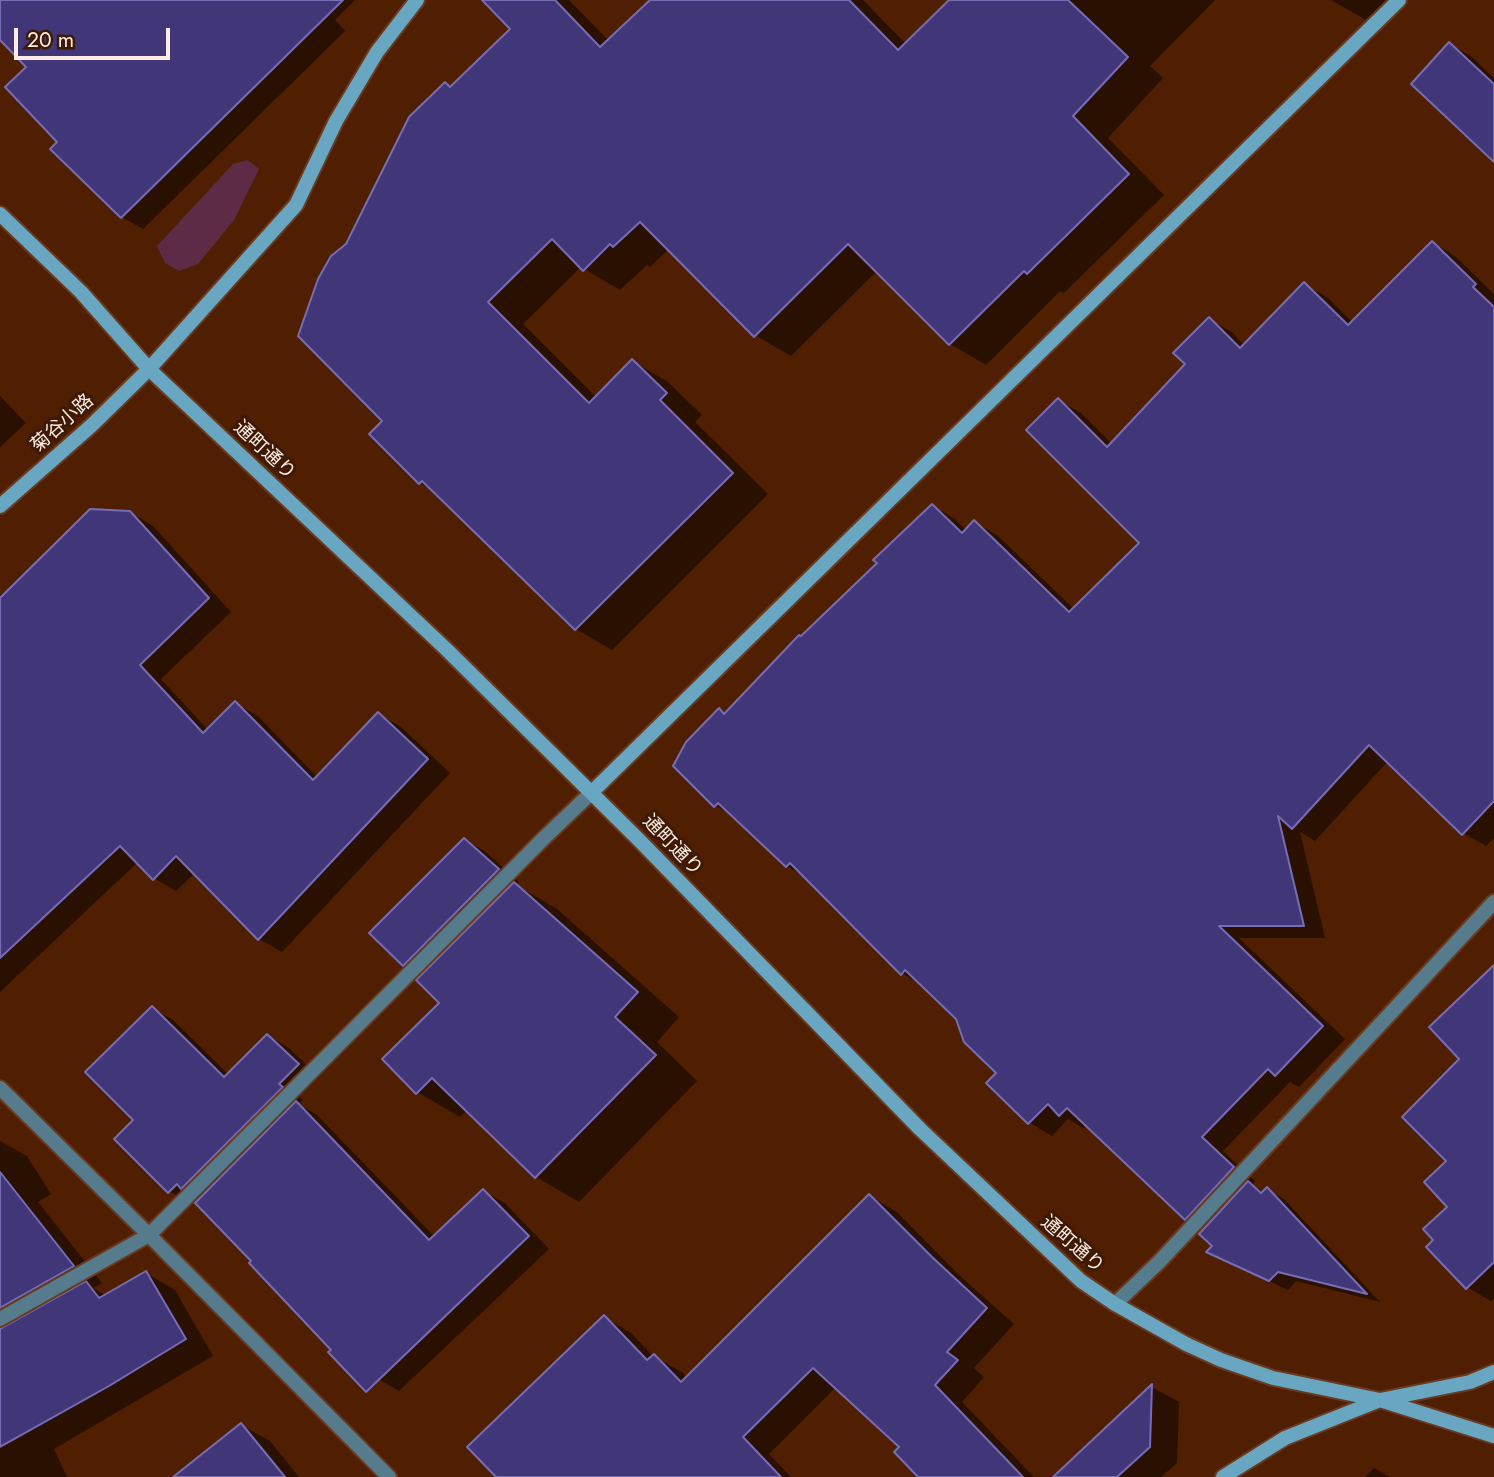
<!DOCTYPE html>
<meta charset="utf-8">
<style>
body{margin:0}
#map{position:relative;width:1494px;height:1477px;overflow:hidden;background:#501e00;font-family:Jost,sans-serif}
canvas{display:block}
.scale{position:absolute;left:14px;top:28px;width:156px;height:32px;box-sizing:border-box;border:4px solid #fdece3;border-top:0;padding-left:9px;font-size:21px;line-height:24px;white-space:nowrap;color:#fdece3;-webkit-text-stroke:5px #3e1a04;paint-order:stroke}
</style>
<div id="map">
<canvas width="1494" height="1477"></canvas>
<div class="scale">20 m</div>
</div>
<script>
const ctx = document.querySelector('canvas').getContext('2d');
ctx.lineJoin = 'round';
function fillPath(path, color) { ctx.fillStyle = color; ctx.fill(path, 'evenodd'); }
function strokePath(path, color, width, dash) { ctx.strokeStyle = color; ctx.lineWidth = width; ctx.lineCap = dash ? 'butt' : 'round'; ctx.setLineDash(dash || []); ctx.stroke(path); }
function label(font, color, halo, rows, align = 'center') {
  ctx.font = font + ' Jost,"Noto Sans JP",sans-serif'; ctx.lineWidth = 6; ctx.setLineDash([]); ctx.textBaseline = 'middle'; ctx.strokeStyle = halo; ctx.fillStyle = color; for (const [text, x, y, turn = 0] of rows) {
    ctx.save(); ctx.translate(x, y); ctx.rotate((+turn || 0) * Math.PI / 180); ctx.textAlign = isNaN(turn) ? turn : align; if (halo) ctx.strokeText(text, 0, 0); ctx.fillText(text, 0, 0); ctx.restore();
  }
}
fillPath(new Path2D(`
 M248 160 259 169 234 220 198 264 179 271 165 263 157 246 233 164Z`), '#5e2b47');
fillPath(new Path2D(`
 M0 0H355L335 20 345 31 143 229 122 217 60 142 28 67 0 38Z
 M501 0H569L609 41 652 0H863L906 44 951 0H1215L1150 66 1163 78 1108 138 1164 195 1064 293 1060 291 986 365 950 344 877 271 791 356 755 335 669 249 650 267 647 265 620 290 581 267 523 324 596 397 632 361 668 382 702 415 695 422 768 494 612 650 576 629 437 493 420 483 384 421 347 245 451 88 513 29Z
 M1331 0H1386L1366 20Z
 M1450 44 1472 57 1494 78V159Z
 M1433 243 1455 256 1494 294V838L1486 846 1463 833 1388 761 1315 841 1300 832 1325 938H1239L1345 1039 1299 1087 1290 1082 1223 1151 1255 1181 1252 1185 1264 1192 1267 1189 1284 1199 1380 1302 1296 1281 1288 1290 1226 1261 1209 1252 1214 1246 1205 1230 1186 1219 1087 1124 1083 1128 1068 1119 1052 1136 1030 1123 988 1083 998 1073 957 1018 923 986 902 973 807 878 787 866 735 817 715 805 719 711 726 715 879 563 933 506 955 519 966 530 974 522 997 535 1074 609 1142 543 1058 400 1081 413 1112 444 1187 364 1209 319 1232 332 1245 346 1304 284 1327 297 1353 323Z
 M0 396 26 423 0 447Z
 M130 512 153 526 231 612 161 679 208 730 235 703 258 716 318 778 378 714 401 727 450 773 282 952 259 939 195 873 176 891 154 878 138 862 0 992V601Z
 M465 840 486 852 519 882 516 885 557 909 679 1017 657 1042 697 1081 579 1202 536 1177 467 1110 460 1117 417 1092 441 1003 423 976 404 965Z
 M1494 968V1299L1491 1301 1467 1287 1435 1240 1449 1207V1161L1462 1059Z
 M152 1008 173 1020 229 1075 268 1036 289 1048 319 1077 299 1097 303 1100 298 1104 317 1115 435 1237 483 1191 505 1203 549 1249 399 1391 378 1379 254 1261 202 1198 198 1196 190 1204 169 1191 135 1120Z
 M0 1141 27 1156 51 1194 38 1202 102 1283 93 1288 107 1296 146 1273 175 1290 213 1356 54 1449 67 1477H0Z
 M869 1196 897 1212 959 1275 1014 1324 974 1368 984 1377 962 1402 1034 1477H915L918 1474 902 1447 836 1387 769 1454 791 1477H498L604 1317 631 1333 653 1356 682 1372 687 1378Z
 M1152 1387 1179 1402 1177 1463 1161 1477H1055Z
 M241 1425 270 1441 299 1477H181Z
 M1374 1468 1390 1477H1365Z`), '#0007');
const building = new Path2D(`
 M0 0H343L121 218 50 149 57 142 5 87 26 67 0 40Z
 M482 0H555L600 47 650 0H849L898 50 949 0H1068L1128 57 1073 116 1129 174 1027 274 1024 271 949 345 848 244 754 337 640 222 613 247 610 244 583 271 552 239 488 302 589 403 632 359 667 393 660 400 733 473 575 630 422 481 419 484 369 434 382 421 298 336 318 279 331 256 346 244 409 117 445 82 450 87 510 29Z
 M1449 42 1494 84V162L1411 84Z
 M1432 241 1476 284 1473 287 1494 307V801L1462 835 1369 745 1292 829 1278 816 1304 926H1219L1323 1026 1275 1076 1268 1069 1202 1137 1234 1167 1185 1220 1067 1108 1059 1116 1048 1104 1028 1124 986 1083 996 1073 964 1042 956 1019 905 970 901 975 790 863 786 867 718 803 714 807 673 766 686 742 719 708 724 714 799 635 801 636 877 563 873 560 932 504 962 533 974 520 1069 612 1139 543 1026 430 1058 398 1107 447 1185 364 1173 353 1209 317 1240 348 1304 282 1348 325Z
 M90 509 130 511 209 598 140 665 203 733 235 701 313 780 378 712 428 759 258 940 176 856 153 880 120 846 0 958V598Z
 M464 838 499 869 403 966 369 933Z
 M514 882 638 992 615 1017 656 1055 535 1178 432 1078 416 1094 382 1059 439 1003 416 980Z
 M1494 965V1262L1466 1289 1426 1247 1433 1240 1423 1229 1447 1207 1424 1182 1446 1161 1402 1117 1459 1059 1429 1027Z
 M152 1006 224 1077 267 1034 299 1064 279 1084 283 1087 181 1189 177 1184 168 1193 114 1139 133 1120 85 1072Z
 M296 1101 429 1240 483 1189 529 1236 366 1392 328 1352 331 1350 249 1263 251 1261 195 1203Z
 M0 1172 74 1266 0 1308Z
 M1248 1181 1261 1193 1267 1187 1367 1294 1278 1272 1269 1281 1206 1252 1212 1246 1199 1234Z
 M869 1194 932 1257 987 1308 947 1352 958 1360 935 1385 1023 1477H918L894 1452 899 1447 813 1368 743 1437 781 1477H496L467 1447 604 1315 647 1360 654 1354 681 1382Z
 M146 1271 186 1339 109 1386 0 1447V1329L86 1281 99 1298Z
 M1152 1384 1150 1447 1117 1477H1053Z
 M241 1423 285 1477H173Z`);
fillPath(building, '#413678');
strokePath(building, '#766db5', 2);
const street = new Path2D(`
 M0 1088 149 1235 389 1477
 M1115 1304 1160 1261 1494 902
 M0 1319 149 1235 545 837 592 792`);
const secondary = new Path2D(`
 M0 214 81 292 149 369 446 649 640 841 920 1129 1081 1281 1115 1304 1186 1344 1221 1360 1273 1378 1380 1400 1494 1436
 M0 506 92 425 149 369 296 205 336 121 377 52 417 0
 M592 792 1399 0
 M1223 1477 1285 1438 1380 1400 1470 1382 1494 1372`);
strokePath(street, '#683b20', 18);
strokePath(secondary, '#683b20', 18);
strokePath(street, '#567b8c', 14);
strokePath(secondary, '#69a6c1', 14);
label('19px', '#fdece3', '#3e1a04', [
 ["菊谷小路",63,424,-42],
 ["通町通り",264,451,43],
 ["通町通り",672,846,46],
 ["通町通り",1072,1245,41]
]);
</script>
